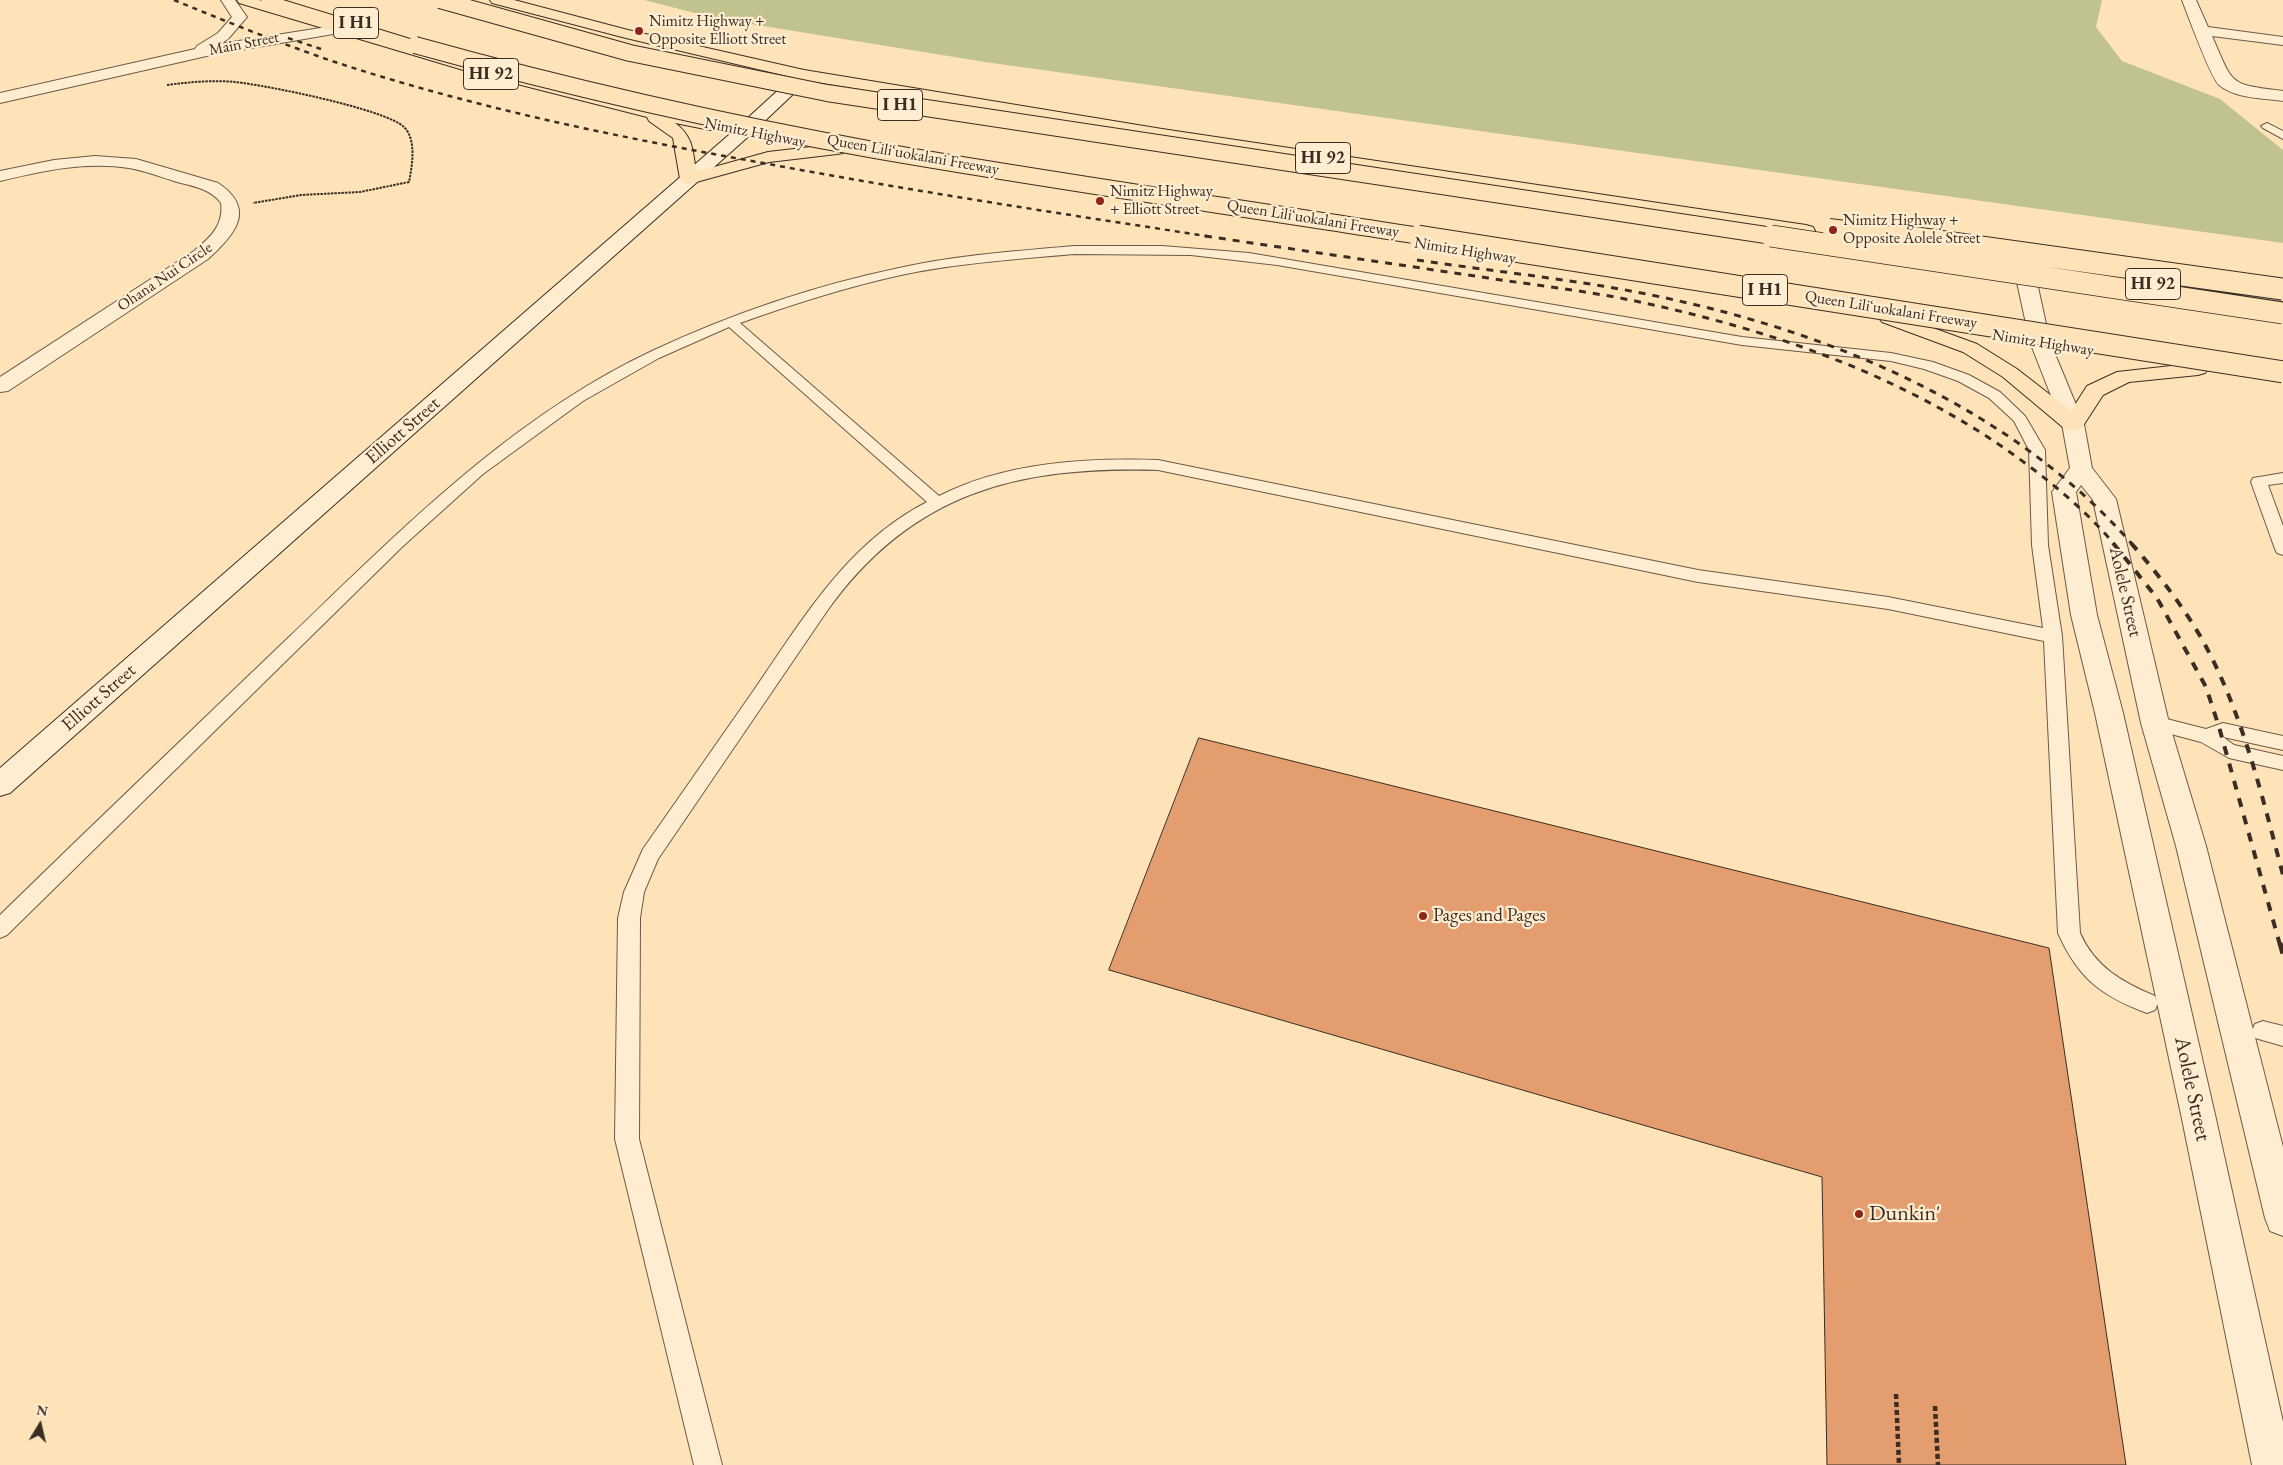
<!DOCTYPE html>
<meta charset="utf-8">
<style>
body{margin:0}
#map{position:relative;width:2283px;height:1465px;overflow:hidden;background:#ffe3b8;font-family:"EB Garamond",serif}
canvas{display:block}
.north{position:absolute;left:15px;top:1400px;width:50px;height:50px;-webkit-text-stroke:4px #ffedd1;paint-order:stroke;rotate:9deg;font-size:14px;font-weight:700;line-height:20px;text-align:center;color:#3a2d23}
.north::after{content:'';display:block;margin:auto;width:18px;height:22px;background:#3a2d23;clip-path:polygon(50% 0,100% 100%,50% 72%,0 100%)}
</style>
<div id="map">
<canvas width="2283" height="1465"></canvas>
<div class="north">N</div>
</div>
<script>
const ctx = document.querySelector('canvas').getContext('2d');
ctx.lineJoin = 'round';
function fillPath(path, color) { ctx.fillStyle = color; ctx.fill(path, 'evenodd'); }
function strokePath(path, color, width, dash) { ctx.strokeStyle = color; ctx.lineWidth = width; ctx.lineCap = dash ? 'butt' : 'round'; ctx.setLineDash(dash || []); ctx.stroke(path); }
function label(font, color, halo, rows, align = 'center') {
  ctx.font = font + ' "EB Garamond",serif'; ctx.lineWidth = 4.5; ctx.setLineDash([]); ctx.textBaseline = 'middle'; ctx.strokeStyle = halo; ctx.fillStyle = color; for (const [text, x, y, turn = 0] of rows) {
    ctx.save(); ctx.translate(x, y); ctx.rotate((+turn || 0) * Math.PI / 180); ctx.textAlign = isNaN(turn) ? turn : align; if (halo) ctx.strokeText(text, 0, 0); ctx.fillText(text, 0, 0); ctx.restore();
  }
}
fillPath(new Path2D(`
 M644 0H2102L2096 27 2122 61 2220 99 2283 150V243L985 62 714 18Z`), '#c1c38e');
const building = new Path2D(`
 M1199 738 2049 948 2126 1465H1827L1822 1177 1109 970Z`);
fillPath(building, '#e39d6f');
strokePath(building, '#3a2d23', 1);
const lane = new Path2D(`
 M2267 123 2283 131V139L2263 128 2261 126Z
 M1075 246H1162L1249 253 1742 337 1891 353 1933 362 1969 375 2000 392 2025 416 2045 450 2048 545 2062 636 2080 933C2095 967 2122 982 2155 996L2158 1003 2155 1010 2147 1013C2101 996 2078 978 2058 933L2044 641 1888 609 1698 582 1158 470C1018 466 912 492 827 611L658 859 644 892 640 918 639 1139 722 1465H694L615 1139 618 918 624 892 643 849C680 796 717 743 754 690 803 619 847 543 927 502L729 327 659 358 583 401 483 474 402 547 7 935 0 938V915C95 822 192 730 288 638 400 531 510 418 652 351 731 314 813 286 899 268 957 255 1016 251 1075 246ZM1075 254 1191 255 1277 265 1742 345 1891 361 1924 369 1958 381 1989 398 2014 421 2029 450 2032 545 2043 628 1888 597 1698 570 1158 460C1085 458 1006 462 939 496L740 323C793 304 846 287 901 275 958 263 1017 259 1075 254Z
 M2283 473V483L2268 485 2283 526V555L2277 553 2275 549 2251 482 2253 478Z
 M2155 716 2206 729 2223 723 2283 736V750L2223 737 2234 745 2283 756V770L2229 758 2201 742 2148 728 2146 723 2148 718Z
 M2263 1021 2283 1026V1046L2255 1038 2252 1031 2255 1024Z`);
const street = new Path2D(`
 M221 0H235L247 17 228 39 220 44 339 25 346 29 339 33 211 55 0 103V93L195 49 197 46 218 33 232 17Z
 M2182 0H2196L2208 27 2283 37V45L2212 36C2234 86 2228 84 2283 91V101C2263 98 2236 99 2219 85 2211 78 2187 13 2182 0Z
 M95 156 136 159 218 183C257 209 235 235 208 259L8 391 0 392V377L194 251C210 238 224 225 221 203 211 189 193 186 177 182 161 177 146 171 129 168 86 161 42 171 0 181V171L54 160Z
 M2023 258 2030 260 2033 264 2050 342 2084 424 2092 468 2116 499 2169 723 2206 846 2283 1147V1236L2270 1231 2265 1218 2176 846 2141 723 2093 500 2081 485 2076 492 2097 615 2123 713 2216 1119 2283 1422V1465H2252L2182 1119 2095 713 2071 615 2052 492 2070 468 2062 424 2030 342 2013 264 2016 260Z`);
const secondary = new Path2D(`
 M804 70 812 75 810 78 750 135 10 793 0 796V768L738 127 798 72Z`);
const primary = new Path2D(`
 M237 0H259L539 81 716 122 718 125 716 128 710 130 675 123C693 136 693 151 696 172L768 152 837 144 843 145 845 149 843 153 837 154 769 162 689 184 683 183 680 179 673 138 649 121 647 117 470 72 239 3Z
 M490 0H514L628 30 804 70 1162 129 1806 225 1813 227 1815 231 1813 235 1806 237 1162 139 804 80 626 38 492 3Z
 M1889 312 1977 344 2017 369 2071 411 2087 386 2117 372 2198 363 2205 365 2208 369 2205 373 2198 375 2129 382 2103 395 2081 429 2073 431 2065 429 2003 377 1963 352 1882 322 1879 318 1882 314Z`);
const highway = new Path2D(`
 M261 0H283L420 42 423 45 415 50 410 48 263 3Z`);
strokePath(lane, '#6b5a48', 2);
strokePath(street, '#6b5a48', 2);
strokePath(secondary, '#3a2d23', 2);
strokePath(primary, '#3a2d23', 2);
strokePath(highway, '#3a2d23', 2);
strokePath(new Path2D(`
 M167 85C190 82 213 80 235 82 265 85 385 109 404 127 417 140 412 166 409 182L360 192 301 195 253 203`), '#3a2d23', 2, [2.5, 1]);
strokePath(new Path2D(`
 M1896 1394 1899 1465
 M1935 1406 1938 1465`), '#3a2d23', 4.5, [5, 3]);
fillPath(lane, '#ffedd1');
fillPath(street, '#ffedd1');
fillPath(secondary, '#ffedd1');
fillPath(primary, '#ffe3b8');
fillPath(highway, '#ffe3b8');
strokePath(new Path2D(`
 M174 0C225 21 277 42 329 60 470 107 617 137 763 163 912 191 1063 214 1213 237
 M288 38 321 49`), '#3a2d23', 2.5, [5, 5]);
strokePath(new Path2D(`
 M1205 236C1299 250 1394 264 1488 278 1541 286 1596 292 1649 304 1776 332 1899 375 2007 450 2045 477 2084 508 2114 544
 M1417 260C1504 273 1593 281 1679 301 1846 338 2018 414 2132 544`), '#3a2d23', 3, [7, 7]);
strokePath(new Path2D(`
 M2113 543 2157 598 2206 687 2219 727 2280 945
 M2131 543C2158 574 2183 606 2203 641 2243 714 2262 796 2283 875`), '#3a2d23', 4, [9, 9]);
strokePath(new Path2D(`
 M2280 943 2283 954`), '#3a2d23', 5, [11, 11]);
const highwayBridgeFar1 = new Path2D(`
 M440 0 630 53 827 93 1779 237
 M415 45C566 87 719 122 874 150 1057 182 1242 208 1426 237
 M1829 227 1912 237`);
const highwayBridge = new Path2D(`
 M1418 236 2283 372
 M1771 236 2283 313
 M1902 236 2283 289`);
strokePath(highwayBridgeFar1, '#3a2d23', 18, []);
strokePath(highwayBridge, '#3a2d23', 23, []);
strokePath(highwayBridgeFar1, '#ffe3b8', 16);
strokePath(highwayBridge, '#ffe3b8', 21);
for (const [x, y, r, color] of [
 [639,31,5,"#8f2418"],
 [1100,201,5,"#8f2418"],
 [1833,230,5,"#8f2418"],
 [1423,916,5,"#8f2418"],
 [1859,1214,5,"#8f2418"]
]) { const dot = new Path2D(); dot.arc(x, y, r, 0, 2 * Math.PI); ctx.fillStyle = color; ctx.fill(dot); strokePath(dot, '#ffedd1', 2); }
label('16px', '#3a2d23', '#ffedd1', [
 ["Nimitz Highway +",649,22],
 ["Opposite Elliott Street",649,40],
 ["Nimitz Highway",1110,192],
 ["+ Elliott Street",1110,210],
 ["Nimitz Highway +",1843,221],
 ["Opposite Aolele Street",1843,239]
], 'left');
label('16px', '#3a2d23', '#ffedd1', [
 ["Main Street",244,44,-11],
 ["Nimitz Highway",755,133,11],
 ["Queen Liliʻuokalani Freeway",913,155,10],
 ["Queen Liliʻuokalani Freeway",1313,219,9],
 ["Nimitz Highway",1465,251,9],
 ["Ohana Nui Circle",165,277,-34],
 ["Queen Liliʻuokalani Freeway",1891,310,9],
 ["Nimitz Highway",2043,343,9]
]);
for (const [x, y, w] of [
 [356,23,45],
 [491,74,55],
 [900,105,45],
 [1323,158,55],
 [2153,284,55],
 [1765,290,45]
]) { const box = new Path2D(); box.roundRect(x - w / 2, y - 15.5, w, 31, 4); ctx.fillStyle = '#ffedd1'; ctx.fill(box); strokePath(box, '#3a2d23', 1); }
label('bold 18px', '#3a2d23', null, [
 ["I H1",356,23],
 ["HI 92",491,74],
 ["I H1",900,105],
 ["HI 92",1323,158],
 ["HI 92",2153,284],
 ["I H1",1765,290]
]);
label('19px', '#3a2d23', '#ffedd1', [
 ["Elliott Street",403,431,-41],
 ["Aolele Street",2125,592,77],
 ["Elliott Street",99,698,-41]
]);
label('19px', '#3a2d23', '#ffedd1', [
 ["Pages and Pages",1433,916]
], 'left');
label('22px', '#3a2d23', '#ffedd1', [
 ["Aolele Street",2192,1089,78]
]);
label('22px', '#3a2d23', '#ffedd1', [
 ["Dunkin'",1869,1214]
], 'left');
</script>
